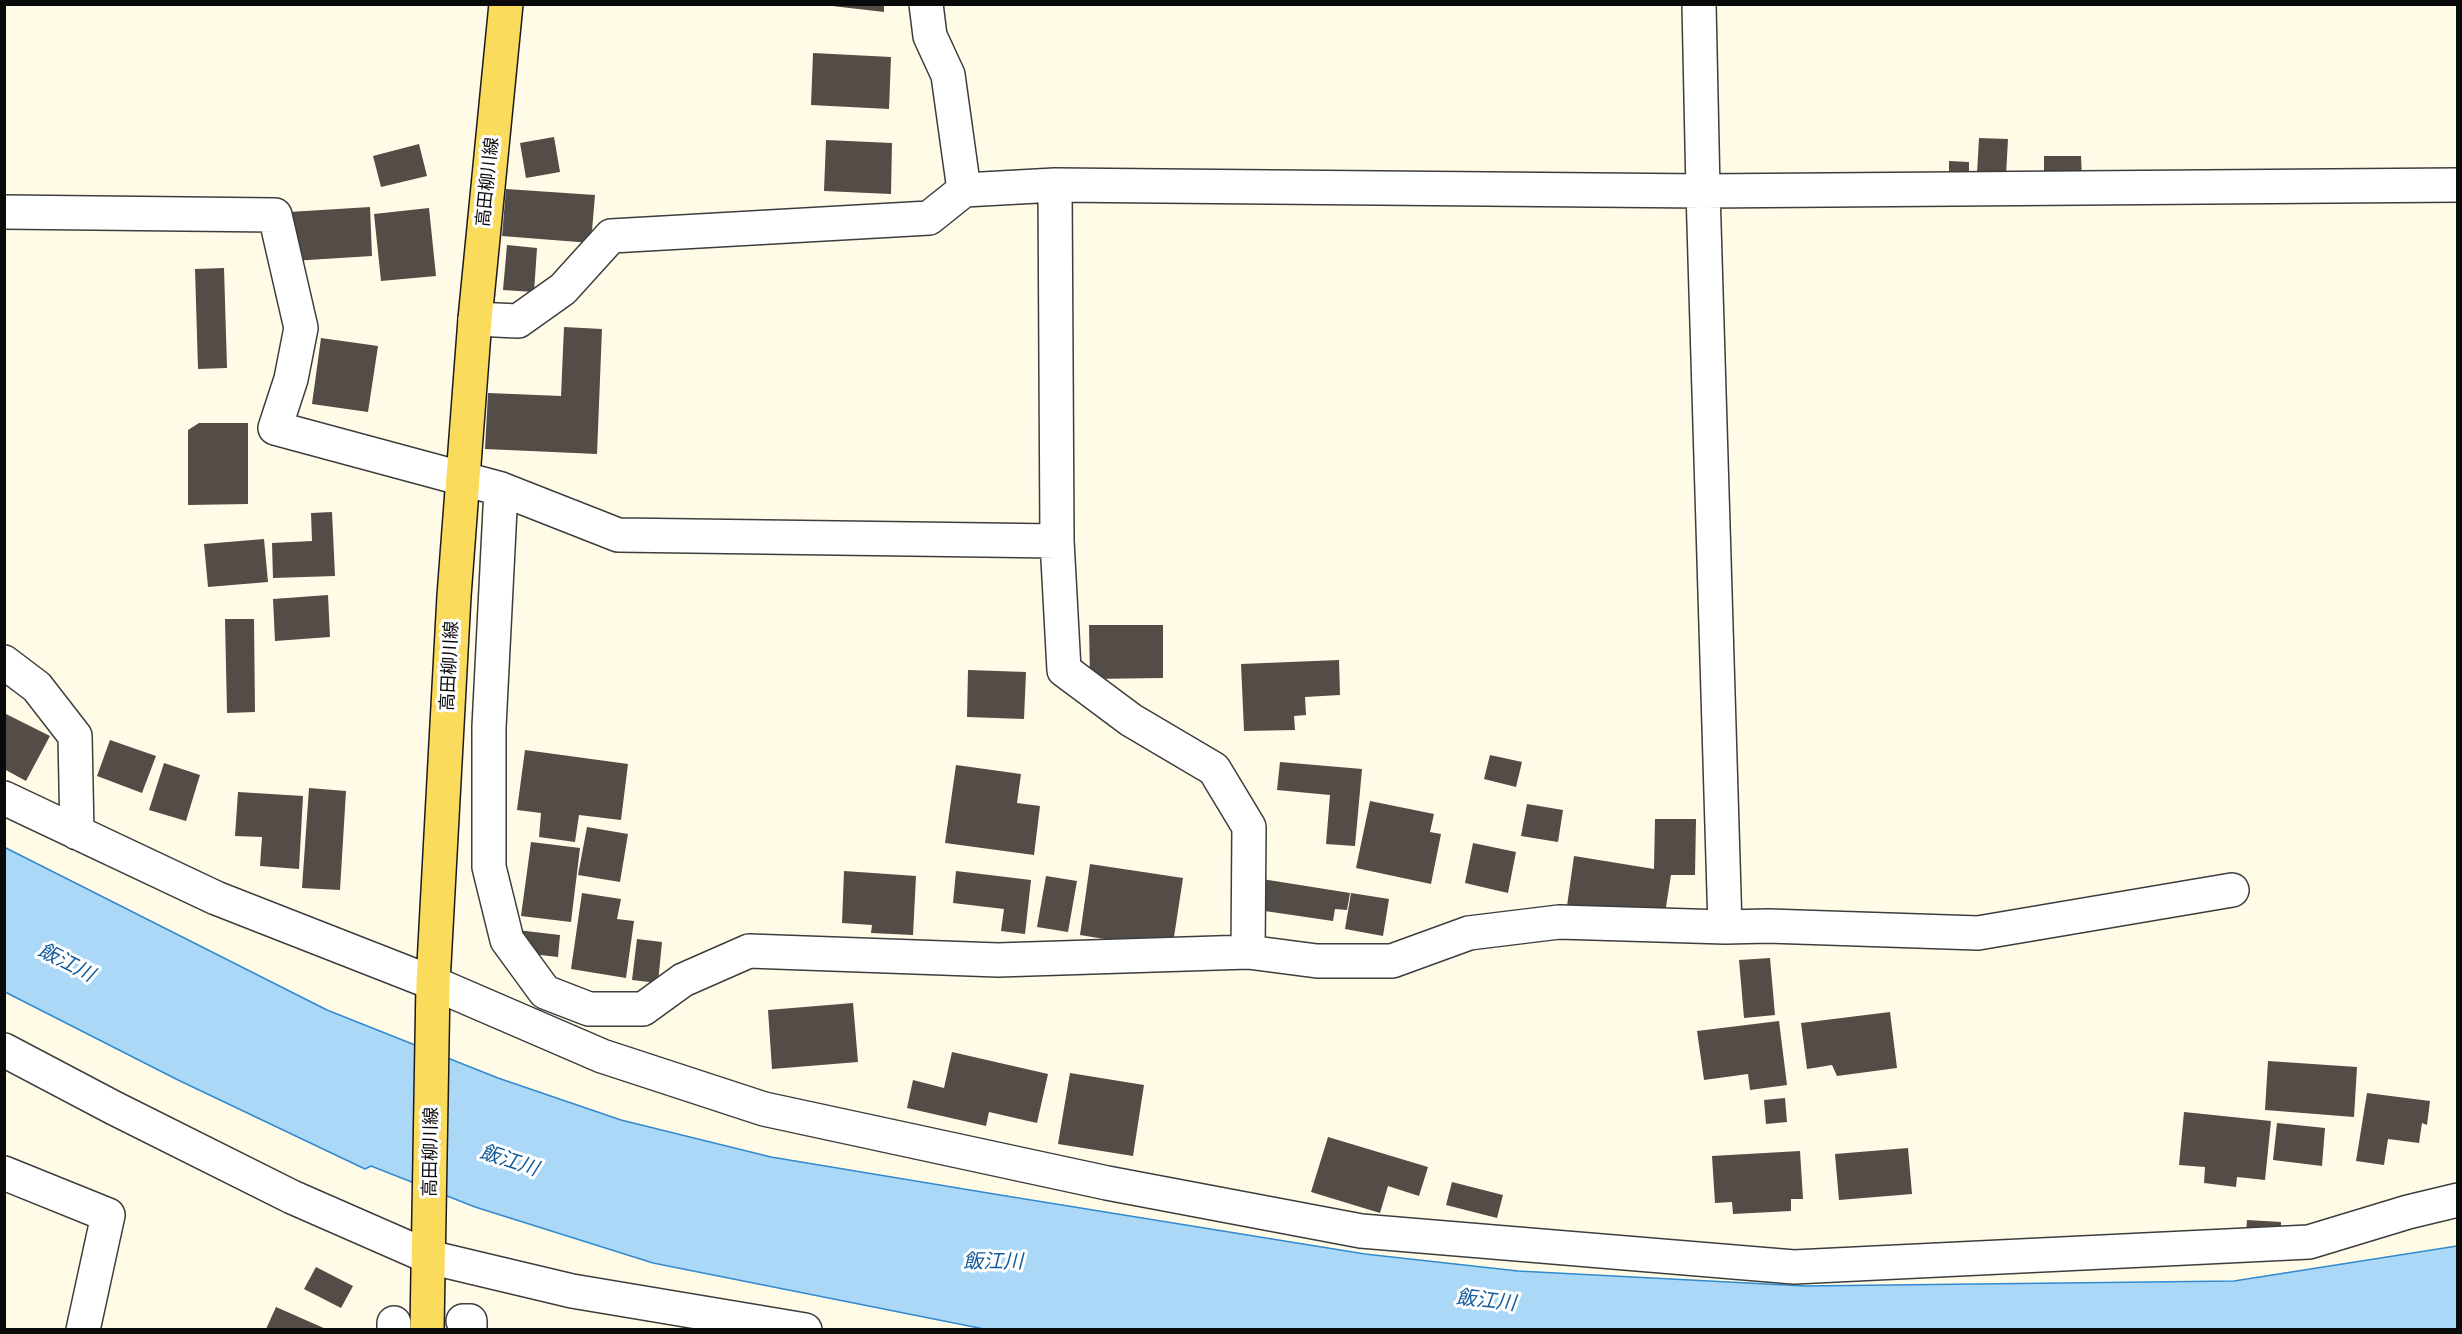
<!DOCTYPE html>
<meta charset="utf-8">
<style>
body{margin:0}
#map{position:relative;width:2462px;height:1334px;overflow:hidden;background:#fffbe7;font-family:"IBM Plex Serif",serif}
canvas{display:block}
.frame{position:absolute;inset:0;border:6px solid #0a0a0a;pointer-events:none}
</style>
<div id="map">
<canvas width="2462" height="1334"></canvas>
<div class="frame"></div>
</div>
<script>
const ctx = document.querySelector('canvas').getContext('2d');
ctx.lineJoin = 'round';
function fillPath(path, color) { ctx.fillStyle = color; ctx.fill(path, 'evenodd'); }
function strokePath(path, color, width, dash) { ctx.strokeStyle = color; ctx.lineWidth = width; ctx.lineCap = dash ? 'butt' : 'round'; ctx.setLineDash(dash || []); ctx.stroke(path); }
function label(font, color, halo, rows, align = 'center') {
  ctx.font = font + ' "IBM Plex Serif","Noto Sans JP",serif'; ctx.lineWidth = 6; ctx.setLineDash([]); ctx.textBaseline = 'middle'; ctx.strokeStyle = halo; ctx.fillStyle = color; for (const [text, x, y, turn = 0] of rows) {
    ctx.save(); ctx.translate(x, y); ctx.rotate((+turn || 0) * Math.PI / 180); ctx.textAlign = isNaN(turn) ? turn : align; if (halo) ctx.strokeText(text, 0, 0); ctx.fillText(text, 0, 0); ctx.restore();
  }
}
const water = new Path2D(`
 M4 847 327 1010 498 1078 621 1120 771 1157 994 1194 1365 1254 1518 1271 1805 1286 2234 1281 2457 1246V1329L989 1330 653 1263 475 1207 371 1166 365 1169 178 1080 5 992Z`);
fillPath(water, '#acd8f7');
strokePath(water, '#318acf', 1.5);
fillPath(new Path2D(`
 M815 4H884V12Z
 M813 53 891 57 889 109 811 105Z
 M554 137 560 172 526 178 520 143Z
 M1979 138 2008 139 2006 176 1977 174Z
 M826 140 892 143 891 194 824 191Z
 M419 144 427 176 381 187 373 156Z
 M2044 156H2081L2082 179H2044Z
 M1949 161 1969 162V177H1949Z
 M506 189 595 195 591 243 502 236Z
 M370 207 372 256 292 261 289 212Z
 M429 208 436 276 381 281 374 214Z
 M507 245 537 248 534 292 503 290Z
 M224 268 227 368 198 369 195 269Z
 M564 327 602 329 597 454 485 449 488 393 561 396Z
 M321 338 378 346 368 412 312 404Z
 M199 423H248V504L188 505V430Z
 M332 512 335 576 273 578 272 543 312 541 311 513Z
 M264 539 268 582 208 587 204 544Z
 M328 595 330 637 275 641 273 599Z
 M225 619H254L255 712 227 713Z
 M1089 625H1163V678L1090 679Z
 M1339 660 1340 695 1305 697 1306 715 1294 716 1295 730 1244 731 1241 664Z
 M968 670 1026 672 1024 719 967 717Z
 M4 713 50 736 26 781 4 769Z
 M110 740 156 756 142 793 97 776Z
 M525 750 628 764 621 820 579 815 575 842 539 837 541 813 517 810Z
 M1490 755 1522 762 1516 787 1484 779Z
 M1280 762 1362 769 1355 846 1326 844 1330 795 1277 790Z
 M164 763 200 775 186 821 149 810Z
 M956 765 1021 774 1017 803 1040 806 1034 855 945 843Z
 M309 788 346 791 340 890 302 888Z
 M238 792 303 796 299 869 260 866 262 837 235 836Z
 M1370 801 1434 814 1430 832 1441 834 1431 884 1356 868Z
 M1527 804 1563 810 1558 842 1521 836Z
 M1655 819H1696L1695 875H1671L1663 926 1567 906 1574 856 1654 869Z
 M587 827 628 834 620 882 578 875Z
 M531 842 580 848 571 922 521 916Z
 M1473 843 1516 852 1508 893 1465 883Z
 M1090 864 1183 878 1172 950 1080 935Z
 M844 871 916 876 913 935 871 933 872 925 842 923Z
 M956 871 1031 880 1025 934 1001 931 1004 909 953 903Z
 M1046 876 1077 881 1068 932 1037 927Z
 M1262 879 1350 893 1347 910 1335 909 1333 921 1258 910Z
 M582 893 621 899 617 919 634 921 626 978 571 969Z
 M1351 893 1389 899 1383 936 1345 929Z
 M517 930 560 935 558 957 514 952Z
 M637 939 662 942 658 983 632 980Z
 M1770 958 1775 1015 1744 1018 1739 960Z
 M853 1003 858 1062 772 1069 768 1010Z
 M1890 1012 1897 1068 1837 1076 1832 1065 1807 1069 1801 1023Z
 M1779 1021 1787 1085 1750 1090 1748 1074 1704 1080 1697 1031Z
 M952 1052 1048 1074 1037 1123 989 1112 986 1126 907 1108 913 1080 944 1088Z
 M2268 1061 2357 1067 2354 1117 2265 1110Z
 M1070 1073 1144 1085 1133 1156 1058 1144Z
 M2367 1093 2430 1101 2427 1125 2422 1123 2419 1143 2388 1139 2384 1165 2356 1161Z
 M1785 1098 1787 1122 1766 1124 1764 1100Z
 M2184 1112 2271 1121 2265 1180 2237 1177 2236 1187 2204 1183 2205 1167 2179 1165Z
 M2277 1123 2325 1128 2322 1166 2273 1160Z
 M1328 1137 1428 1167 1419 1196 1388 1186 1380 1213 1311 1192Z
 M1908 1148 1912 1194 1839 1200 1835 1154Z
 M1800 1151 1803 1199H1791V1211L1733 1214 1732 1202 1715 1203 1712 1156Z
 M1452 1182 1503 1195 1497 1218 1446 1205Z
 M2247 1220 2281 1222V1234L2246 1233Z
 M316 1267 353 1286 341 1308 304 1289Z
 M276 1307 326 1329H266Z`), '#534c47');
const minor = new Path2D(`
 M926 4 930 36 948 75 964 190
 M1699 4 1703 191 1725 927
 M4 212 275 215 301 328 291 379 275 428 501 489 618 535 1057 541 1055 185 1703 191 2458 185
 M475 319 518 321 563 289 611 236 929 218 964 190 1055 185
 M501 489 489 727V867L507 940 545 992 589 1009H643L683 980 749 951 998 960 1248 952 1317 961H1392L1469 933 1559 922 1725 927 1768 926 1978 933 2232 890
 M1057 541 1064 670 1131 720 1214 769 1249 827 1248 952
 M4 662 37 687 75 736 77 833
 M4 798 216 898 433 983 602 1056 764 1109 1107 1183 1361 1231 1794 1267 2309 1242 2408 1212 2458 1200
 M4 1050 114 1108 292 1197 429 1257 572 1291 805 1330
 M4 1173 108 1215 83 1330
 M463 1321H470V1330
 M394 1323V1330`);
const major = new Path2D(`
 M427 1330 433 983 454 596 475 319 506 4`);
strokePath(minor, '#3d3d3d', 36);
strokePath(major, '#1b1b1b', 36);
strokePath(minor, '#fff', 33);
strokePath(major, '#fbdb5b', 33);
label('18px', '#0a0a0a', '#fff', [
 ["高田柳川線",488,182,-84],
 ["高田柳川線",450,666,-87],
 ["高田柳川線",431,1152,-89]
]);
label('italic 20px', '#135b9c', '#fff', [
 ["飯江川",66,963,27],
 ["飯江川",509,1161,18],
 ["飯江川",993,1262],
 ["飯江川",1486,1301,6]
]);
</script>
